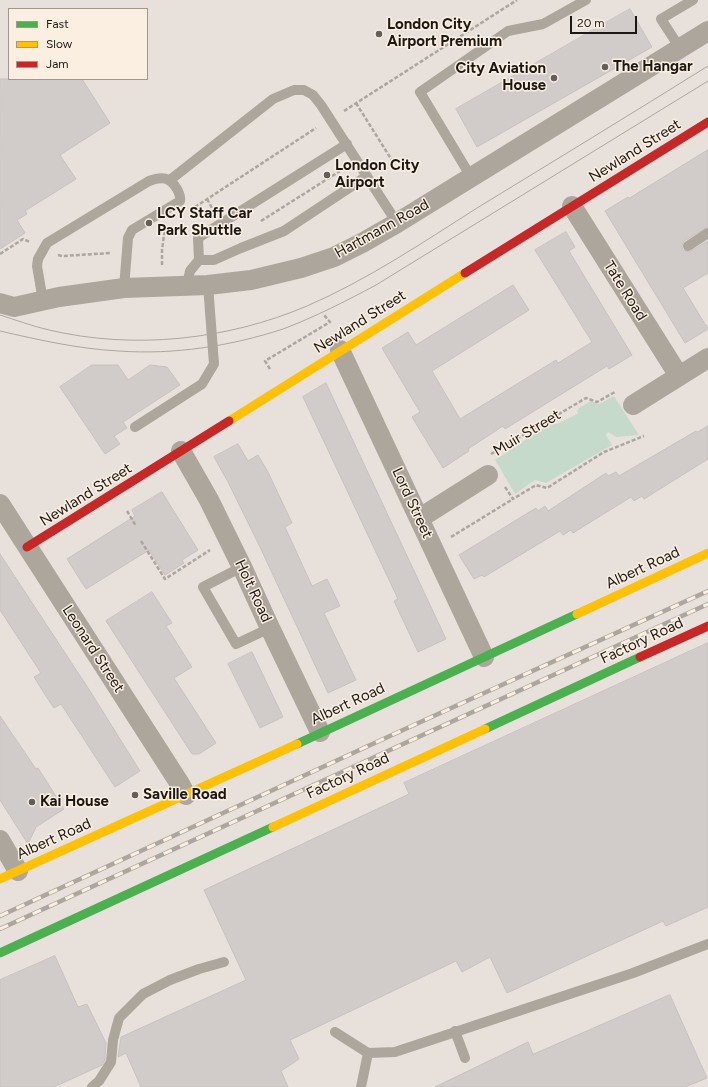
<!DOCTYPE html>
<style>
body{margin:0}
#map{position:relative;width:708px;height:1087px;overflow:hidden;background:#e8e1db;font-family:Figtree,sans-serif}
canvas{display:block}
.legend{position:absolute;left:8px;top:8px;width:140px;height:72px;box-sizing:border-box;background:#fbefe2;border:1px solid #a1998f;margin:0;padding:5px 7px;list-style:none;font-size:12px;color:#1b1713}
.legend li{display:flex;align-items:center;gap:8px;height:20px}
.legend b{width:20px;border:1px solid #a1998f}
.scale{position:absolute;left:570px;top:16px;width:67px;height:18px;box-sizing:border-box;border:2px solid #1b1713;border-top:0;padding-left:5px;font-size:12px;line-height:14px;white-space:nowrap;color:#1b1713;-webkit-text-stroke:3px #fbefe2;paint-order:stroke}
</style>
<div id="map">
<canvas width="708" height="1087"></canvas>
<ul class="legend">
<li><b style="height:5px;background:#4caf50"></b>Fast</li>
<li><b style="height:5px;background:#ffc107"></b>Slow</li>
<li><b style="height:5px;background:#c62828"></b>Jam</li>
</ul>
<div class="scale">20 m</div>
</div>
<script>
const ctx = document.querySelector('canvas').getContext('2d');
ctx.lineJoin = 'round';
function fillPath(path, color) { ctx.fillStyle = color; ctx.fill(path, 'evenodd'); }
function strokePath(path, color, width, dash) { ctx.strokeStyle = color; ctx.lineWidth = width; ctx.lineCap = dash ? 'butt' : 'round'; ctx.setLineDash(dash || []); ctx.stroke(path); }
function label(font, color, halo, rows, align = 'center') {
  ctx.font = font + ' Figtree,sans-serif'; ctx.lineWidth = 3; ctx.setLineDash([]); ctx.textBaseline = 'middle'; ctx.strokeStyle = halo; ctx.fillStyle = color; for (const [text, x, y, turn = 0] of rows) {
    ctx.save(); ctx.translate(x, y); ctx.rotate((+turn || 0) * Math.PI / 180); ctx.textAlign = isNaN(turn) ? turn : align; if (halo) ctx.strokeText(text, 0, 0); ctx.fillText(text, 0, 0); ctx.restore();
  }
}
fillPath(new Path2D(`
 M614 396 639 435 616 437 608 432 606 435 612 445 546 483 535 480 515 494 495 460 551 423 557 424 579 413 577 412 579 408 591 401 599 404Z`), '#c6dacc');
const building = new Path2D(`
 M630 9 652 47 477 147 456 109Z
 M0 79H82L110 123 60 155 76 179 25 211 27 214 17 220 25 233 0 249Z
 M708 150V227L684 241 682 246 683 250 689 252 708 241V273L683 288 708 329 685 343 605 211 628 197 629 198Z
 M566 232 575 247 569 251 632 355 609 369 607 366 505 429 503 426 468 449 469 451 443 468 412 417 420 412 382 348 408 332 416 345 513 285 529 310 432 371 460 419 556 360 558 363 592 342 535 250Z
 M92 365H118L128 380 150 365 167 367 180 385 123 422 127 428 114 436 120 444 105 454 60 387Z
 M326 383 446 639 418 652 394 601 398 599 303 397Z
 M708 426V459L644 499 642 496 634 501 631 497 573 533 571 530 563 535 560 531 484 577 482 575 474 579 459 555 536 508 538 511 545 506 548 511 606 473 608 476 616 472 619 476 696 431 697 432Z
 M238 444 248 461 258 455 268 472 292 523 285 527 312 586 327 579 340 606 324 613 356 680 328 693 259 545 228 482 214 457Z
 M162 492 198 550 182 560 184 563 165 575 149 550 86 589 67 559 135 516 132 510Z
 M0 554 90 691 140 771 115 787 61 704 54 708 44 693 34 677 41 673 0 610Z
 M152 592 172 623 166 626 192 667 174 678 216 743 199 754H192L106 621Z
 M708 643V907L666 926 663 921 507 993 490 957 462 972 456 961 290 1040 299 1059 281 1071 288 1087H141L126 1053 118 1057 121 1037 246 980 204 890 409 794 404 783Z
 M252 652 283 717 260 728 228 664Z
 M0 716 36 769 38 768 64 809 36 827 28 844 0 800Z
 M55 956 78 1007 87 1004 106 1043 105 1060 102 1065 54 1087H0V980Z
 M670 995 707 1078 685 1087H435L528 1042 533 1054Z`);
fillPath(building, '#d1cbca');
strokePath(building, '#c7c1c1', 1);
strokePath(new Path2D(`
 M356 103 393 162
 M344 111 517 0
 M207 199 212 208
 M195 207 316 128
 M261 221 340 171
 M0 254 23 239 30 242
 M58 255 62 256 110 253
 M162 265V250L165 228
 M270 369 265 361 330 322 324 315
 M491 454 586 398 597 402 615 392
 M505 487 513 499 536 485 547 488 604 452 644 436
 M127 511 136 526
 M451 537 513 499
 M141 541 165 579 210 550`), '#aca69f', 2.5, [4, 2]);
strokePath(new Path2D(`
 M679 50 674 39 661 19 693 0
 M471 177 420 92 508 31 543 24 586 0
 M170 180 273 99 294 90H304L313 95 321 105 397 223
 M688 246 708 233
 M199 260H214L241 248 284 231 367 176
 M187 285 190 271 199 260 198 238 347 144
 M43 301 37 266 38 259 47 243 149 181C162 176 170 177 177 189 179 193 181 196 180 201L132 230 128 238 124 288
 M135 427 202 384 214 364 208 285
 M242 567 203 587 236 644 270 628
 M455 1031 465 1058
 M335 1032 368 1053 395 1052 633 973 708 944
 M92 1087 99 1081 111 1062 113 1040 119 1018 143 994 170 980 199 969 224 962
 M361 1087 368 1053`), '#ada69c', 10);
strokePath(new Path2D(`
 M572 206 679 376
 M0 303 14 307 59 297 124 288 208 285 251 280 301 268 334 257 362 243 397 223 708 31
 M340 350 484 657
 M633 405 708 358
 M181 451 209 500 242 567 270 628 320 732
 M0 504 180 784 186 795
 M420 518 488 475
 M0 840 18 871`), '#ada69c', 20);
strokePath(new Path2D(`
 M485 729 640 657
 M297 744 577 614
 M0 953 273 827`), '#4caf50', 9);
strokePath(new Path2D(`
 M229 421 465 273
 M577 614 708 553
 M273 827 485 729
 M0 879 297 744`), '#ffc107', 9);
strokePath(new Path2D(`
 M465 273 708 122
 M27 547 229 421
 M640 657 708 626`), '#c62828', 9);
strokePath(new Path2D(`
 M0 315C16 320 32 326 49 330 134 350 227 340 307 306 367 280 422 243 477 208 554 161 631 114 708 66
 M0 331C39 340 79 349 119 351 174 355 231 346 283 329 315 317 346 301 376 285L708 81`), '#aca69e', 1);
const rail = new Path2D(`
 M0 916 392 735 708 591
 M0 929 708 604`);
strokePath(rail, '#aca69e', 4.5);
strokePath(rail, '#fbefe2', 3, [9]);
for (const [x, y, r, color] of [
 [379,34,4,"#635e59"],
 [605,67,4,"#635e59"],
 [554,78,4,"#635e59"],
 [327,175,4,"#635e59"],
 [149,223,4,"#635e59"],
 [135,795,4,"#635e59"],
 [32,802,4,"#635e59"]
]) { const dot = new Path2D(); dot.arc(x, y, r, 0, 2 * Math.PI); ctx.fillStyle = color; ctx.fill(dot); strokePath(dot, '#fbefe2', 1.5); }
label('bold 15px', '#1b1713', '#fbefe2', [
 ["London City",387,25],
 ["Airport Premium",387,42],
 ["The Hangar",613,67],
 ["City Aviation",546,69,"right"],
 ["House",546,86,"right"],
 ["London City",335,166],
 ["Airport",335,183],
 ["LCY Staff Car",157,214],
 ["Park Shuttle",157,231],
 ["Saville Road",143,795],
 ["Kai House",40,802]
], 'left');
label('15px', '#1b1713', '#fbefe2', [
 ["Newland Street",635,151,-32],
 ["Hartmann Road",382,229,-29],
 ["Tate Road",625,291,58],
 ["Newland Street",360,322,-32],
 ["Muir Street",527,433,-31],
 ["Newland Street",86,495,-32],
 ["Lord Street",412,503,65],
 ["Albert Road",643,568,-25],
 ["Holt Road",253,591,65],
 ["Factory Road",642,641,-25],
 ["Leonard Street",93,649,57],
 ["Albert Road",348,704,-25],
 ["Factory Road",348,776,-25],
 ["Albert Road",54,839,-24]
]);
</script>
